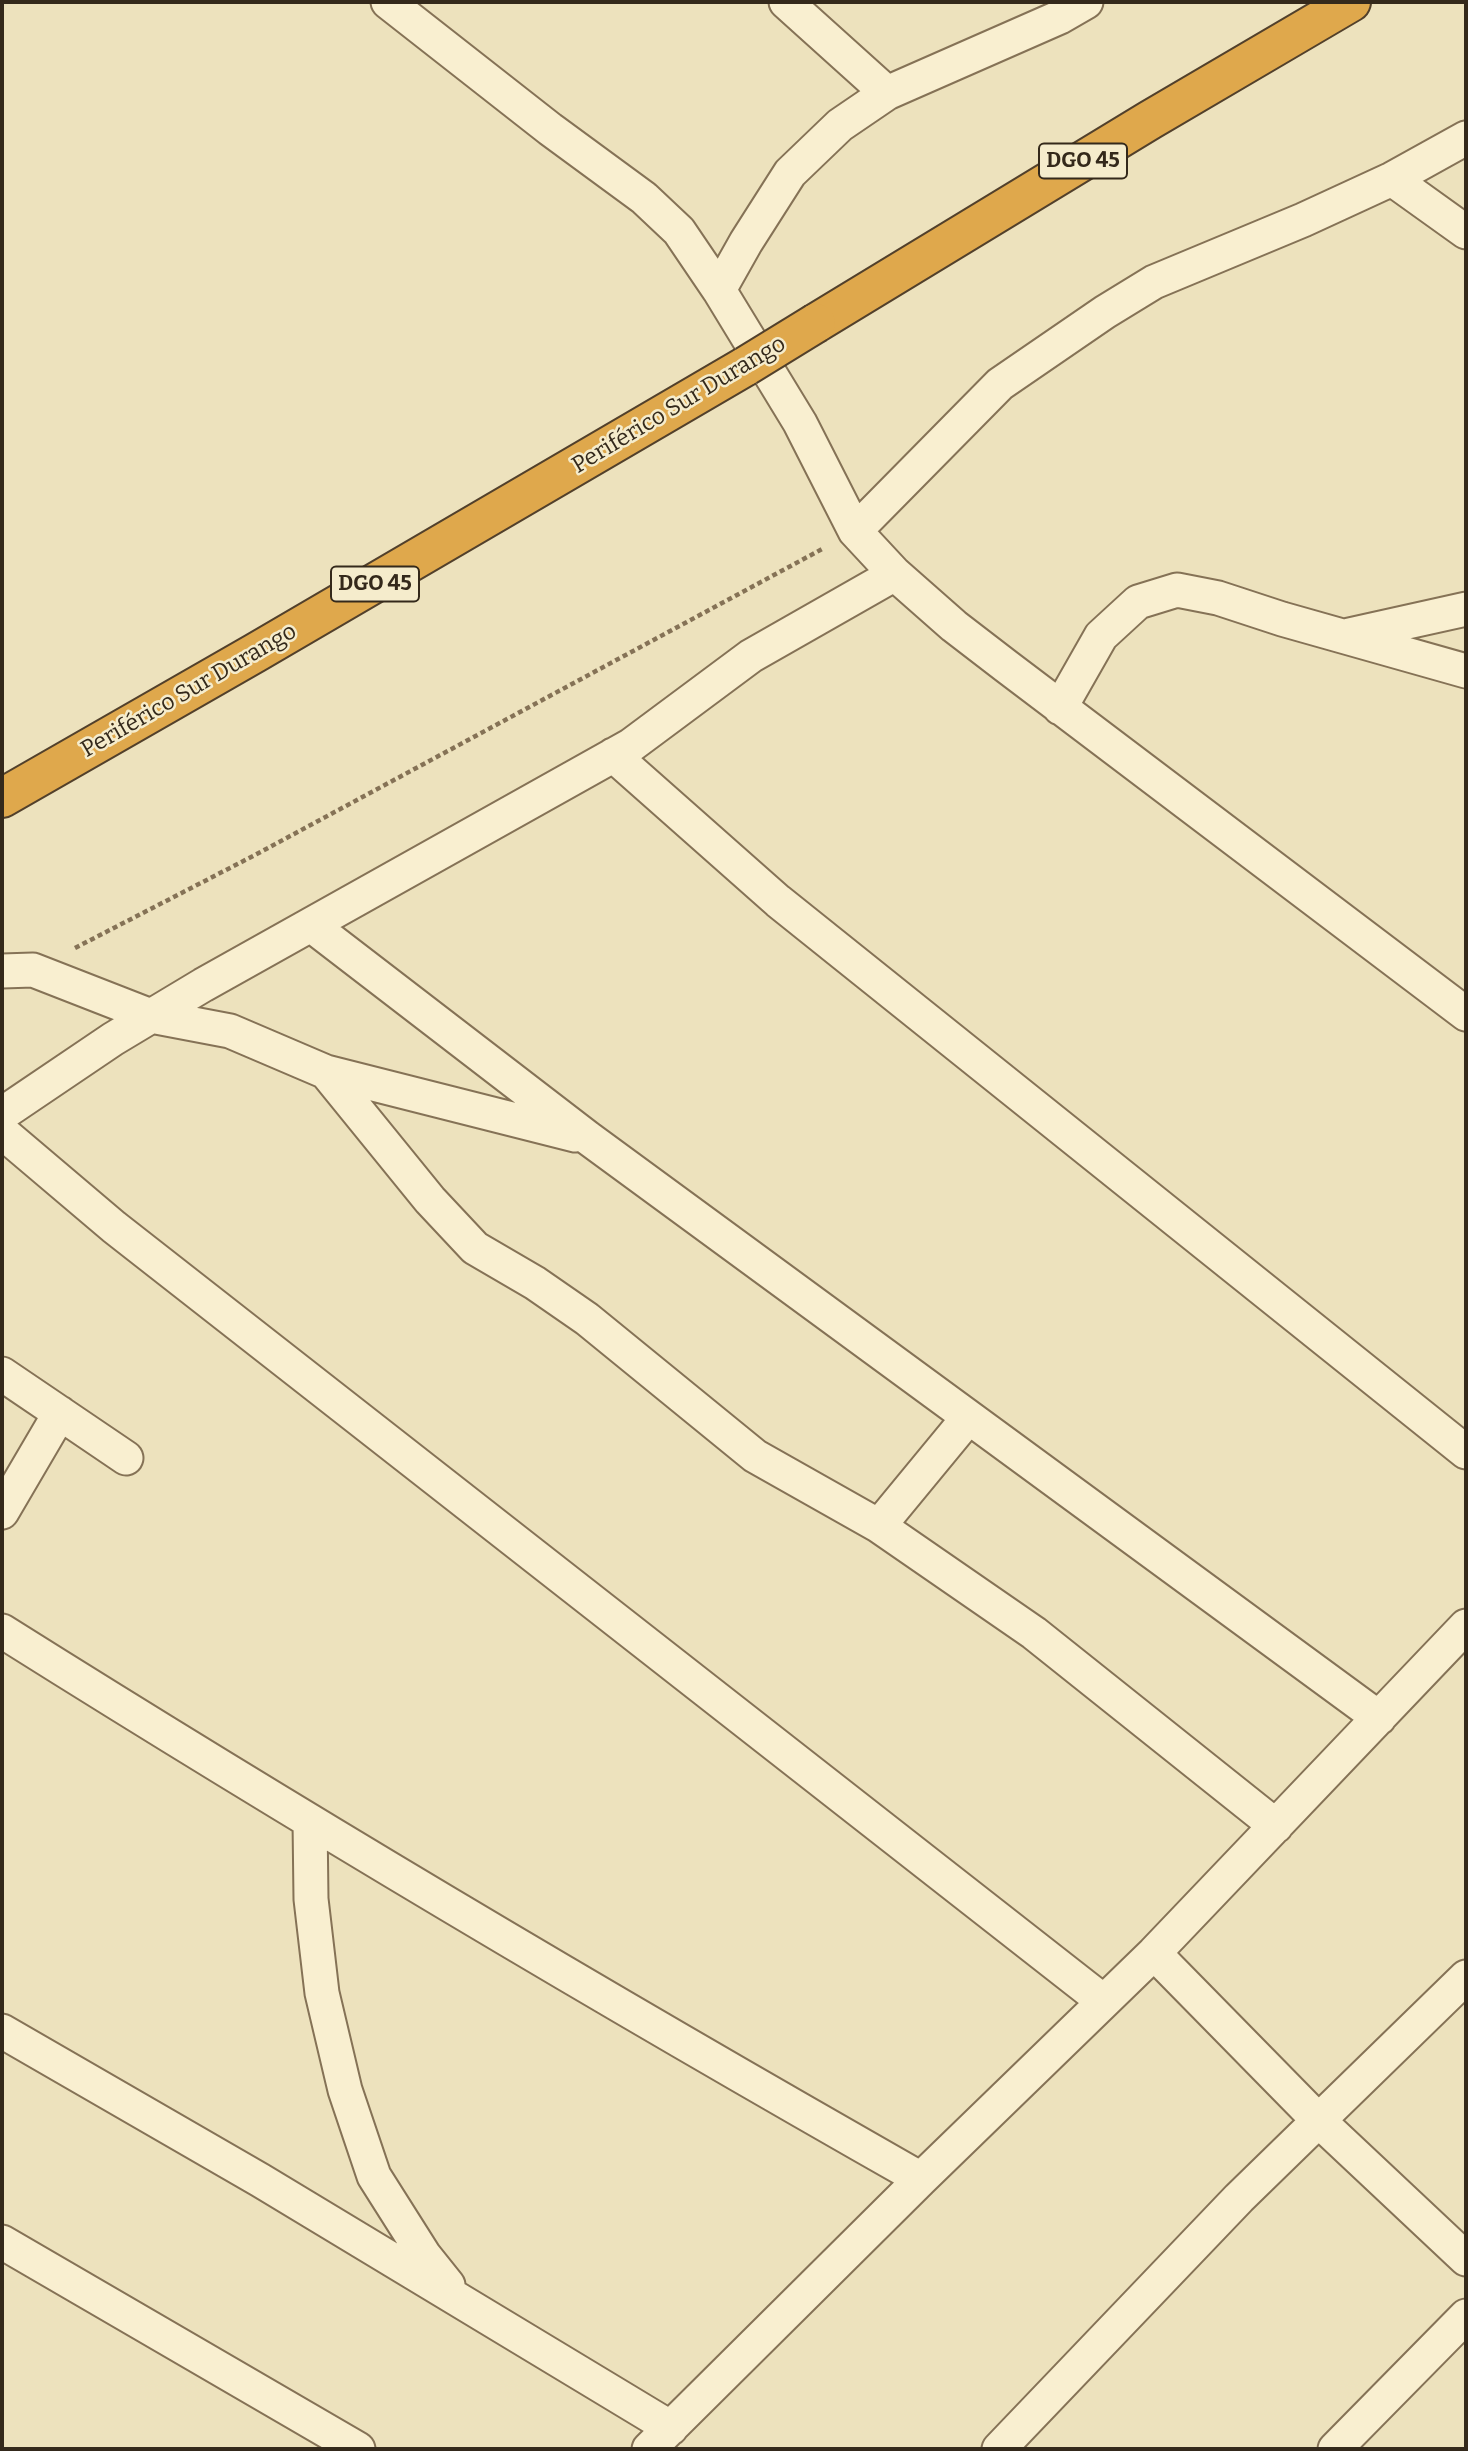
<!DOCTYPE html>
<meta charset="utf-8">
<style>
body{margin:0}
#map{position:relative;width:1468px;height:2451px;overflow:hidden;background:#ede2bd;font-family:Bitter,serif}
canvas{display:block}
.frame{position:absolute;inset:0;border:4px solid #34291b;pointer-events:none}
</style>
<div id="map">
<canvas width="1468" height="2451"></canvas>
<div class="frame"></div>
</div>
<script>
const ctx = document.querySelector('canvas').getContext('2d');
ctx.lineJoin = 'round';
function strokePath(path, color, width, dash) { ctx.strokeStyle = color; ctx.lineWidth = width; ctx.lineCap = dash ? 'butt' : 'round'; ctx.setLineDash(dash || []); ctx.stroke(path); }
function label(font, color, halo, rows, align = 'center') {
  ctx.font = font + ' Bitter,serif'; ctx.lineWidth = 5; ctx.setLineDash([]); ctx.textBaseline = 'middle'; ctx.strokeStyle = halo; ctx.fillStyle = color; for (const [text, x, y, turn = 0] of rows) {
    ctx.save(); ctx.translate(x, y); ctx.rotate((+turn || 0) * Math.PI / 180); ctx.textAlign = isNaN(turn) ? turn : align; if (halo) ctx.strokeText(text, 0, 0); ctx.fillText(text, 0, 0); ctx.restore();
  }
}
const street = new Path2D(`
 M388 2 550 129 644 198 679 231 719 290 800 423 855 531 895 574 954 626 1006 666 1466 1014
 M786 2 887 93
 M1392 179 1466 232
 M719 290 746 242 790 173 840 125 887 93 1060 17 1086 2
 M855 531 1000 384 1105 312 1154 282 1303 220 1392 179 1466 138
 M1349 635 1466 609
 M1060 708 1101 636 1138 602 1177 590 1218 598 1282 619 1466 671
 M613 755 778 901 1466 1452
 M311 925 588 1138 1379 1718
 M2 971 33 970 151 1016 230 1031 326 1072 575 1135
 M326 1072 430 1200 475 1248 535 1283 587 1319 755 1456 879 1526 1034 1633 1276 1826
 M2 1114 113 1039 203 985 630 746 751 656 895 574
 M2 1132 114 1227 1103 2001
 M2 1374 126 1458
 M2 1512 60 1413
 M879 1526 968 1418
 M2 1631C304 1821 611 2003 921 2179
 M310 1821 311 1899 322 1993 345 2090 374 2176 424 2255 448 2285
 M1154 1953 1318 2120 1466 2259
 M2 2031 260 2180 671 2428
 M2 2242 358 2449
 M649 2449 921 2179 1154 1953 1466 1626
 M999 2449 1239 2198 1466 1977
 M1335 2449 1466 2316`);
const highway = new Path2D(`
 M816 323 1150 120 1351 2
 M2 798 255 653 746 366`);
strokePath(street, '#857256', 37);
strokePath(highway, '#52402b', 42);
strokePath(new Path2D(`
 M75 948 255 855 824 548`), '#857256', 4.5, [5, 3.5]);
strokePath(street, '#f9efd0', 33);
strokePath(highway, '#dfa84c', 38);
const highwayBridge = new Path2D(`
 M746 366 816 323`);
strokePath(highwayBridge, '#52402b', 42, []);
strokePath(highwayBridge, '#dfa84c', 38);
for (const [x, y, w] of [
 [1083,161,88],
 [375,584,88]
]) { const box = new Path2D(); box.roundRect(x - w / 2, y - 17.5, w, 35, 5); ctx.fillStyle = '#f5eccc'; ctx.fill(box); strokePath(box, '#34291b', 2); }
label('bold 21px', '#34291b', null, [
 ["DGO 45",1083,161],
 ["DGO 45",375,584]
]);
label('23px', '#34291b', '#f5eccc', [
 ["Periférico Sur Durango",679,405,-31],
 ["Periférico Sur Durango",189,691,-30]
]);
</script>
